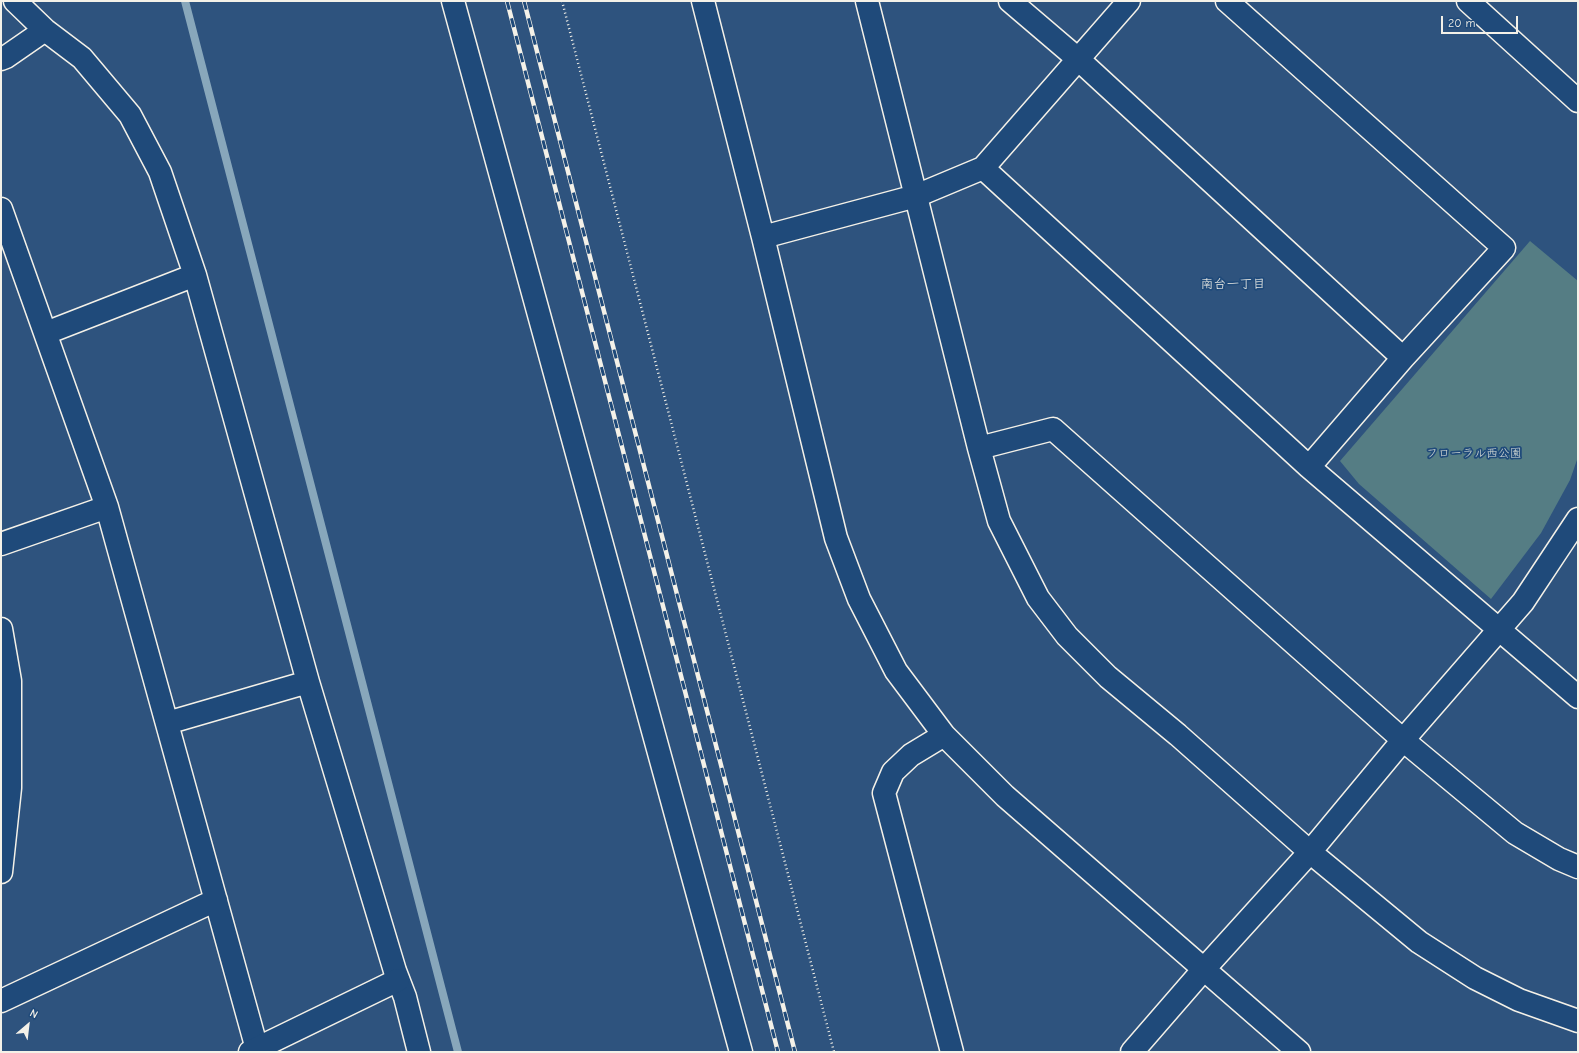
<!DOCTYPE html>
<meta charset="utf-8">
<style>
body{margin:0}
#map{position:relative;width:1579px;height:1053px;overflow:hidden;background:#2e537e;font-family:"Comic Neue",sans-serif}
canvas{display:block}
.frame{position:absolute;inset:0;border:2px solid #f4f1e8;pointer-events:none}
.north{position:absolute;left:8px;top:1005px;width:40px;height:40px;-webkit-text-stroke:3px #1f4a7a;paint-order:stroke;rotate:28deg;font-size:11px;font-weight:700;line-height:16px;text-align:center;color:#f4f1e8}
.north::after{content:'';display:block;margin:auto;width:14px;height:18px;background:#f4f1e8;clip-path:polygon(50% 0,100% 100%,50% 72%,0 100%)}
.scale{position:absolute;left:1441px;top:16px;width:77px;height:18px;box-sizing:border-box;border:2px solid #f4f1e8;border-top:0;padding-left:5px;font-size:12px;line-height:14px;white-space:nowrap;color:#f4f1e8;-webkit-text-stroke:3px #1f4a7a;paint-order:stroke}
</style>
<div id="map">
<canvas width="1579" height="1053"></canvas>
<div class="frame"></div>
<div class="north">N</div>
<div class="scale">20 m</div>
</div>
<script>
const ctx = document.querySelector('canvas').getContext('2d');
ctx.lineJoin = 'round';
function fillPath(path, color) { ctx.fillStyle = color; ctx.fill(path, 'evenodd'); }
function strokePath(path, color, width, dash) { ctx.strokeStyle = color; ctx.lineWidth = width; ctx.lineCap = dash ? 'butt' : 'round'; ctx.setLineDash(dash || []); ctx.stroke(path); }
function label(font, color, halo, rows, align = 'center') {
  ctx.font = font + ' "Comic Neue","Klee One",sans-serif'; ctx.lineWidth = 3.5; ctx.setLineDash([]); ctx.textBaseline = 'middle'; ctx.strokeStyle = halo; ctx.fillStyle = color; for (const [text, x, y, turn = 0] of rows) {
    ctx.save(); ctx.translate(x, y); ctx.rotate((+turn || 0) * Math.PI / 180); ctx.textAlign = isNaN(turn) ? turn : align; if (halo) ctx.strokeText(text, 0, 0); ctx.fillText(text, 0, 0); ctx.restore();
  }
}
fillPath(new Path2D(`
 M1530 241 1578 281V457L1570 480 1541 533 1491 599 1359 484 1340 461Z`), '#557d84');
strokePath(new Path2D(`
 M185 1 458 1052`), '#88a7bb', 8);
const street = new Path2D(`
 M15 1 45 30 82 58 130 115 160 172 195 275 308 682 395 971 405 997 419 1052
 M453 1 741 1052
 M703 1 763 237 836 538 859 599 896 671 944 735 1005 796 1299 1052
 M867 1 979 448 999 521 1038 598 1067 636 1108 677 1178 735 1310 852 1419 942 1475 978 1519 1000 1578 1021
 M1010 1 1078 59 1403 358
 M1227 1 1504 248 1403 358 1309 467
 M1468 1 1578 101
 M1 59 6 57 45 30
 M983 168 1309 467 1578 697
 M1 209 107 507 257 1049
 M763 237 916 196 983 168 1129 1
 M46 333 195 275
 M979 448 1053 429 1403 740 1515 833 1559 859 1578 867
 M1 544 107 507
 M1 629 10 681V788L1 872
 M167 723 308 682
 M944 735 911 755 893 772 884 793 952 1052
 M1 1001 216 900
 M1132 1052 1204 969 1310 852 1403 740 1523 602 1578 519`);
const secondary = new Path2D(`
 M250 1052 398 980`);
strokePath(street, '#f4f1e8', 25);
strokePath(secondary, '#f4f1e8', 25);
strokePath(new Path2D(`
 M562 1 834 1052`), '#f4f1e8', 2.5, [1, 3]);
strokePath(street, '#1f4a7a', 22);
strokePath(secondary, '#1f4a7a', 22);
const rail = new Path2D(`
 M507 1 778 1052
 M524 1 795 1052`);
strokePath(rail, '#f4f1e8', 4.5);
strokePath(rail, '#1f4a7a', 3, [9]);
label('12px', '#dce0d9', '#1f4a7a', [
 ["フローラル西公園",1474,454]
]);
label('13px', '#f4f1e8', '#1f4a7a', [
 ["南台一丁目",1233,284]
]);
</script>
